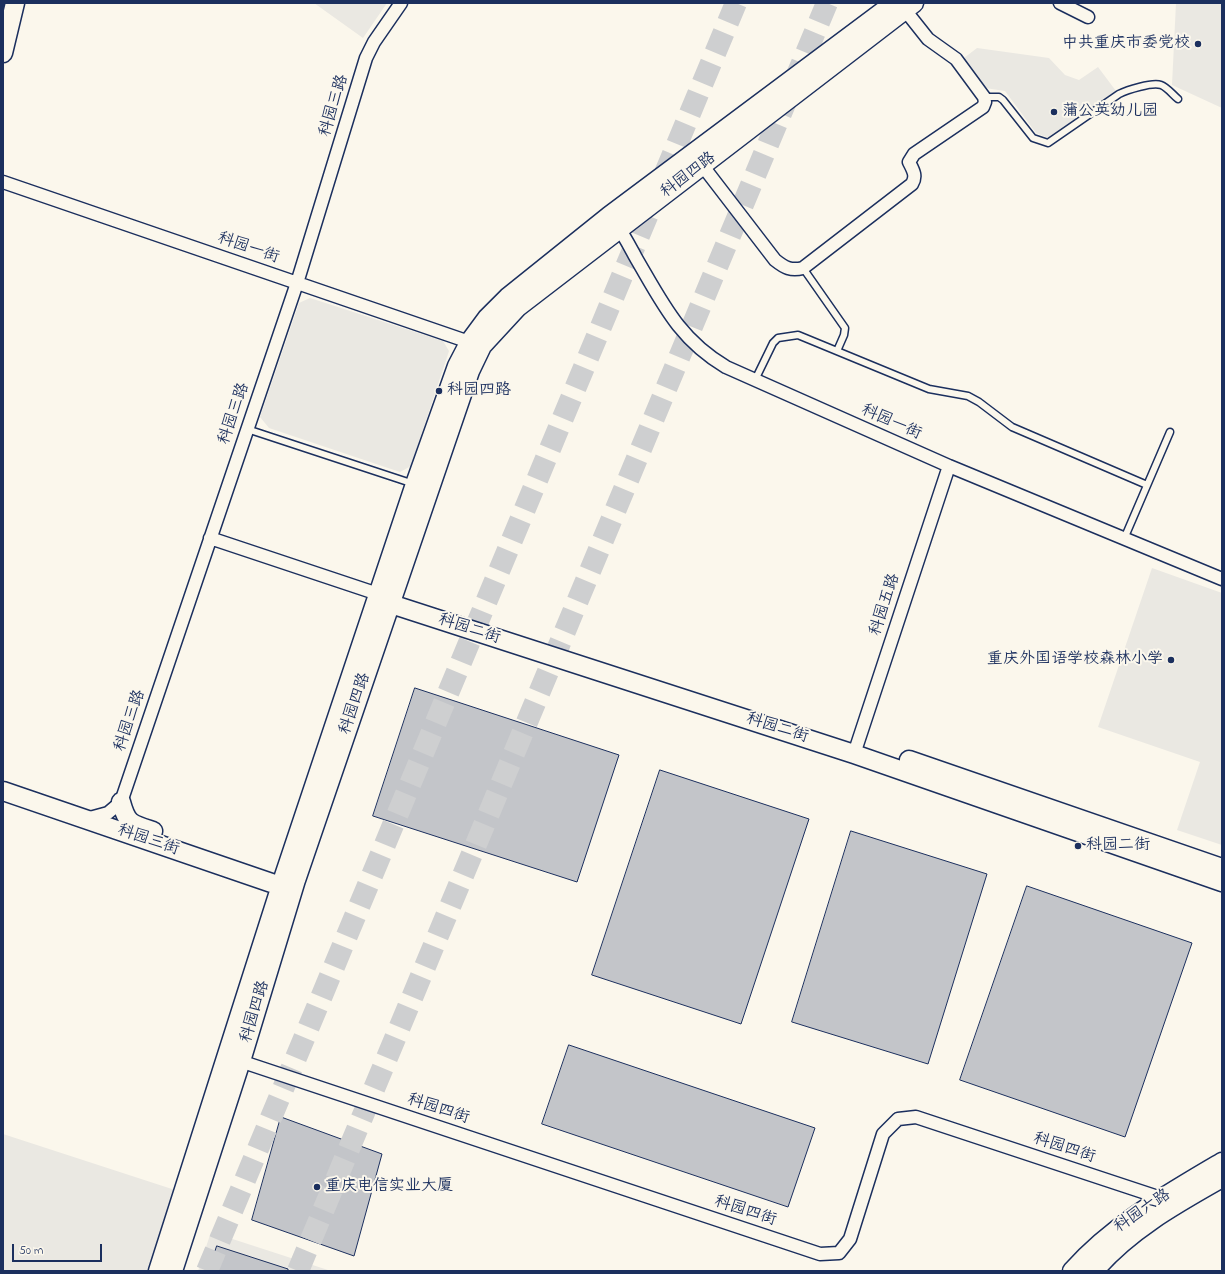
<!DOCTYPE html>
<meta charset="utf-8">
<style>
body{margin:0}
#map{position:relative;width:1225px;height:1274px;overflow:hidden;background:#fbf7ec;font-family:"Indie Flower",sans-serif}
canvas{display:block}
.frame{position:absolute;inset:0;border:4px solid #1b2f5e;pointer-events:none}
.scale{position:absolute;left:12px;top:1244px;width:90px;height:18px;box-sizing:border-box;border:2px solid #1b2f5e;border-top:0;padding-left:5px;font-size:12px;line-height:14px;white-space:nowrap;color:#1b2f5e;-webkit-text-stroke:3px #fbf7ec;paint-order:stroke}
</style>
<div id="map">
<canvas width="1225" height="1274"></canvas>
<div class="frame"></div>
<div class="scale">50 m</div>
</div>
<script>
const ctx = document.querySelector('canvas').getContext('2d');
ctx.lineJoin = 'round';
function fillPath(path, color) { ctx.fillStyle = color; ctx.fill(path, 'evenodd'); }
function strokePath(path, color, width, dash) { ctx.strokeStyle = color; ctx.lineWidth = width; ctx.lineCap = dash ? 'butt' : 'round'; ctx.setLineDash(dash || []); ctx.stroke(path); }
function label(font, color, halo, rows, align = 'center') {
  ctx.font = font + ' "Indie Flower","LXGW WenKai TC",sans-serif'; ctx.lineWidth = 4; ctx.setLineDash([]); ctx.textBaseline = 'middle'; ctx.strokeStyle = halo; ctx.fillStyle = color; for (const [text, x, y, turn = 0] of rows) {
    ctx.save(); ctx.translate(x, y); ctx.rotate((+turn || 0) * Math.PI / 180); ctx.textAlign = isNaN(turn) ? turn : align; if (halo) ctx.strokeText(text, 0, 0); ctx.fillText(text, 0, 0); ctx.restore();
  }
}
fillPath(new Path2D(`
 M314 3H387L363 38Z
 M1176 3H1222V108L1172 85Z
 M977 48 1049 58 1065 75 1079 80 1098 67 1116 91 1051 139 1036 133 1005 91 985 88 964 58Z
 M310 298 443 341 449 351 411 466 400 472 269 428 260 417 299 303Z
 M1152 568 1222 593V845L1177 830 1200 762 1098 727Z
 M3 1134 175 1190 148 1271H3Z
 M211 1232 331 1271H198Z`), '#eae8e2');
const building = new Path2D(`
 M415 688 619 755 577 882 373 816Z
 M660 770 809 819 741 1024 592 975Z
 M851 831 987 874 928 1064 792 1022Z
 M1027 886 1192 943 1125 1137 960 1080Z
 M569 1045 815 1128 788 1207 542 1124Z
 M281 1117 382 1154 354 1256 252 1220Z
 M217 1246 288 1269V1271H209Z`);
fillPath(building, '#c3c5c9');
strokePath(building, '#1b2f5e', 1);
strokePath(new Path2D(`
 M207 1271 736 3
 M298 1271 827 3`), '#cecfd0', 22, [22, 11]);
const lane = new Path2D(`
 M984 97H999L1003 100 1033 138 1048 143 1119 94C1127 90 1152 82 1161 85 1167 87 1173 95 1178 99
 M803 268 845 328 844 335 837 351
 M755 380 773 343 778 338 798 335 929 389 968 396 979 402 1012 427 1147 485
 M247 429 414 484
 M1124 539 1170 432`);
const street = new Path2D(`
 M1060 3 1088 17
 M702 165 775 260C785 268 791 271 803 268L912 184C917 176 913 170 909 162L914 154 983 107 985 102 984 97 956 59 928 39 901 5
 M3 182 475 344
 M616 224C624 235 630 247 636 258 663 304 679 339 726 367L949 466 1222 579
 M210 538 378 594
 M854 754 949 466
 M86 819 108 813 121 802 297 283 366 58 374 42 401 3
 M234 1059 820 1254 839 1253 850 1239 883 1134 898 1119 916 1117 1161 1198 1163 1202`);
const secondary = new Path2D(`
 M3 53 15 3
 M382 597 391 604 854 754 1222 882
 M909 760 1222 868
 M3 791 292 890
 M121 802C127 824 131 824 153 831
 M158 1271 284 876 415 484 457 366 470 341 487 318 508 297 609 216 894 3
 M173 1271 241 1061 296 880 470 371 482 346 518 307 914 3
 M1072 1271C1114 1224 1168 1194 1222 1162
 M1094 1271C1129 1230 1176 1204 1222 1178`);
strokePath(lane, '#1b2f5e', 9);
strokePath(street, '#1b2f5e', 15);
strokePath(secondary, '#1b2f5e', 21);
strokePath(lane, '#fbf7ec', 6);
strokePath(street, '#fbf7ec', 12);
strokePath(secondary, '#fbf7ec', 18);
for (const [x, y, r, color] of [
 [1198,44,4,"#1b2f5e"],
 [1054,112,4,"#1b2f5e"],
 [439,391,4,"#1b2f5e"],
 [1171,660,4,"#1b2f5e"],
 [1078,846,4,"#1b2f5e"],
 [317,1187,4,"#1b2f5e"]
]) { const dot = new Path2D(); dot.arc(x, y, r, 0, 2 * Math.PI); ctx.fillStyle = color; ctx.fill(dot); strokePath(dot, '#fbf7ec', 1.5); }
label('16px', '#1b2f5e', '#fbf7ec', [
 ["中共重庆市委党校",1190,44,"right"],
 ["蒲公英幼儿园",1062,112],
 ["科园四路",447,391],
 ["重庆外国语学校森林小学",1163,660,"right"],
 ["科园二街",1086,846],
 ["重庆电信实业大厦",325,1187]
], 'left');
label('16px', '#1b2f5e', '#fbf7ec', [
 ["科园三路",335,106,-73],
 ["科园四路",689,176,-37],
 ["科园一街",248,249,19],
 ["科园三路",235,414,-71],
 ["科园一街",891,423,24],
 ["科园五路",886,605,-72],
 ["科园二街",469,630,18],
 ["科园四路",356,704,-71],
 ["科园三路",131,721,-71],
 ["科园二街",777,729,18],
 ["科园三街",148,841,19],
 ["科园四路",256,1012,-73],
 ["科园四街",438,1110,18],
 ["科园四街",1064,1149,18],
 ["科园四街",745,1212,18],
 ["科园六路",1143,1212,-34]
]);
</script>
